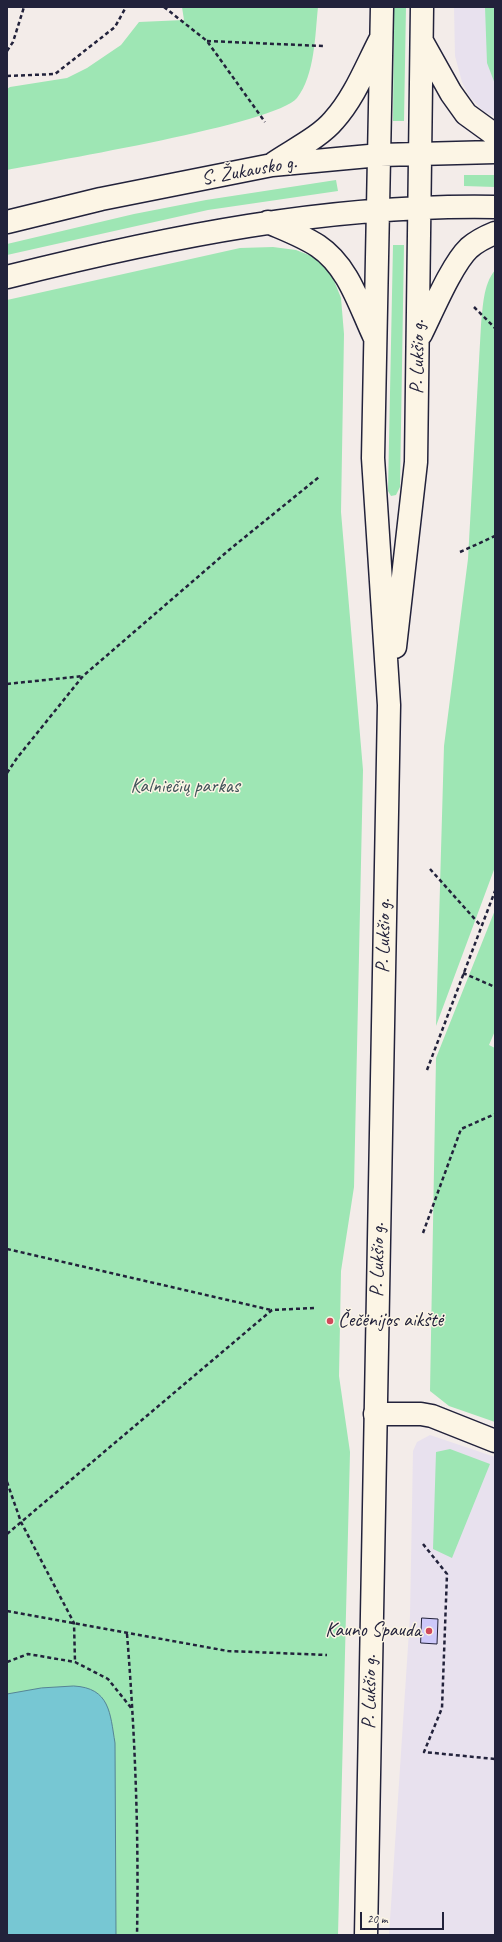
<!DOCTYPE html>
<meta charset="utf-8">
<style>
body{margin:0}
#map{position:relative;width:502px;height:1942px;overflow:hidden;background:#f3ece9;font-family:Caveat,sans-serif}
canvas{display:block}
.frame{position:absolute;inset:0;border:8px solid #22223b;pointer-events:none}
.scale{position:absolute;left:360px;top:1912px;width:84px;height:18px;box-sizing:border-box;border:2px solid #22223b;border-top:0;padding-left:5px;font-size:12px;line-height:14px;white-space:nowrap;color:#22223b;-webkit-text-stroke:3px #fcf5e5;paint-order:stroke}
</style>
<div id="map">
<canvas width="502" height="1942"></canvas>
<div class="frame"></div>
<div class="scale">20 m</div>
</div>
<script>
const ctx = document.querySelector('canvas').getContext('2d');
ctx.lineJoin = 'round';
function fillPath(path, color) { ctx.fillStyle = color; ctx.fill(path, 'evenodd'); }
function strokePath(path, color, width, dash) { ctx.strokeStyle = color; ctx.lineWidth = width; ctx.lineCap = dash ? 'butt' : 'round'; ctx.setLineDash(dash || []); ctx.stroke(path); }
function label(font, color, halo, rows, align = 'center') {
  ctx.font = font + ' Caveat,sans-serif'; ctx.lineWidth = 3; ctx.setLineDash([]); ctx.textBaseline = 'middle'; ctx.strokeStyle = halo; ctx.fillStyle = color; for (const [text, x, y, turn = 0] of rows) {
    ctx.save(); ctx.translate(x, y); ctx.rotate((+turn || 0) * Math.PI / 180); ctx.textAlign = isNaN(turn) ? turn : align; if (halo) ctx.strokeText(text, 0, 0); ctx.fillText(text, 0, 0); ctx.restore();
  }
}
fillPath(new Path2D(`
 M454 7H495V117L483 111 469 96 462 82 455 56Z
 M430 1435 495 1457V1935H389L410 1616 413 1451 417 1442Z`), '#e8e1ee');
fillPath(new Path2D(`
 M182 7H318C315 35 315 75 297 98 276 124 52 161 7 170V89L10 87 67 78 87 68 121 45 139 22 184 20Z
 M394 7H406L404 121H393Z
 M485 7H495V84L487 63Z
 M464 175H495V187L464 186Z
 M336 180 338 191 208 210 7 255V244L134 214 206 200Z
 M393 245H404L400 487 396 495 391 496 388 491Z
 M273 247 296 250 314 257 331 273 341 298 344 334 341 512 363 770 354 1187 341 1271 339 1376 350 1452 338 1935H7V300L240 248Z
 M495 270V867L436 1026 444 746 468 559 481 325C483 307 483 285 495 270Z
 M495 910V1031L489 1045 495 1048V1422L449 1406 430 1391 436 1058Z
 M450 1449 490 1464 452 1558 433 1549 436 1452Z`), '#9ee6b4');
const water = new Path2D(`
 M74 1686C110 1688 110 1713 115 1743L116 1935H7V1694L41 1688Z`);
fillPath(water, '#77c7d3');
strokePath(water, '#558596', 1);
const building = new Path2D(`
 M422 1618 438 1619 437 1644 421 1643Z`);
fillPath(building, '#cdc8fa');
strokePath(building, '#22223b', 1);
const minor = new Path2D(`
 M375 1414H421L432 1416 495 1441`);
const secondary = new Path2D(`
 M423 43 451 93 466 114 495 135
 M274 163C293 150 320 137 334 120 354 98 366 67 380 40
 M7 222 101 199 272 165 380 155 495 152
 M268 222C284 229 303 236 318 246 348 266 359 304 374 336
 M7 277C167 237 329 204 495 207
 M421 334C432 312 452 264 469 248 477 241 485 237 495 233
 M395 647 416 462 422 7
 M366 1935 389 705 373 458 382 7`);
strokePath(minor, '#22223b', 25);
strokePath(secondary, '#22223b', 25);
strokePath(new Path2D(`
 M164 7 207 41 265 122
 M207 41 323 46
 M7 51 13 42 24 7
 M7 76 55 74 115 27 126 7
 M474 307 495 328
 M460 552 495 536
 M7 684 83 676
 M7 773 17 758 83 676 229 550 319 477
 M430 869 481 926
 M463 973 495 987
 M427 1070 495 891
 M423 1233 461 1129 495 1114
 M7 1249 271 1310
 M7 1482 21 1522 74 1623 75 1662
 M7 1534 272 1310 314 1308
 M423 1544 447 1574 442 1708 424 1752 495 1759
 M7 1611 228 1651 327 1655
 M127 1634C135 1734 139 1834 137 1935
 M7 1662 28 1654 75 1662 108 1679 132 1709`), '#22223b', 2.5, [4, 3]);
strokePath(minor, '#fcf5e5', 22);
strokePath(secondary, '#fcf5e5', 22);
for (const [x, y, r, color] of [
 [330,1321,4,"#d1495b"],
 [429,1631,4,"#d1495b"]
]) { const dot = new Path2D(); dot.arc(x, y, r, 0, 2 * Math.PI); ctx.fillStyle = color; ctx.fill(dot); strokePath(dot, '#fcf5e5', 1.5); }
label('20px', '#22223b', '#fcf5e5', [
 ["S. Žukausko g.",249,171,-10],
 ["P. Lukšio g.",418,357,-89],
 ["P. Lukšio g.",384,936,-89],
 ["P. Lukšio g.",378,1260,-89],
 ["P. Lukšio g.",370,1692,-89]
]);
label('20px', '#415359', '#fcf5e5', [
 ["Kalniečių parkas",185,787]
]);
label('20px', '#22223b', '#fcf5e5', [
 ["Čečėnijos aikštė",338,1321],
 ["Kauno Spauda",421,1631,"right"]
], 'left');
</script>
